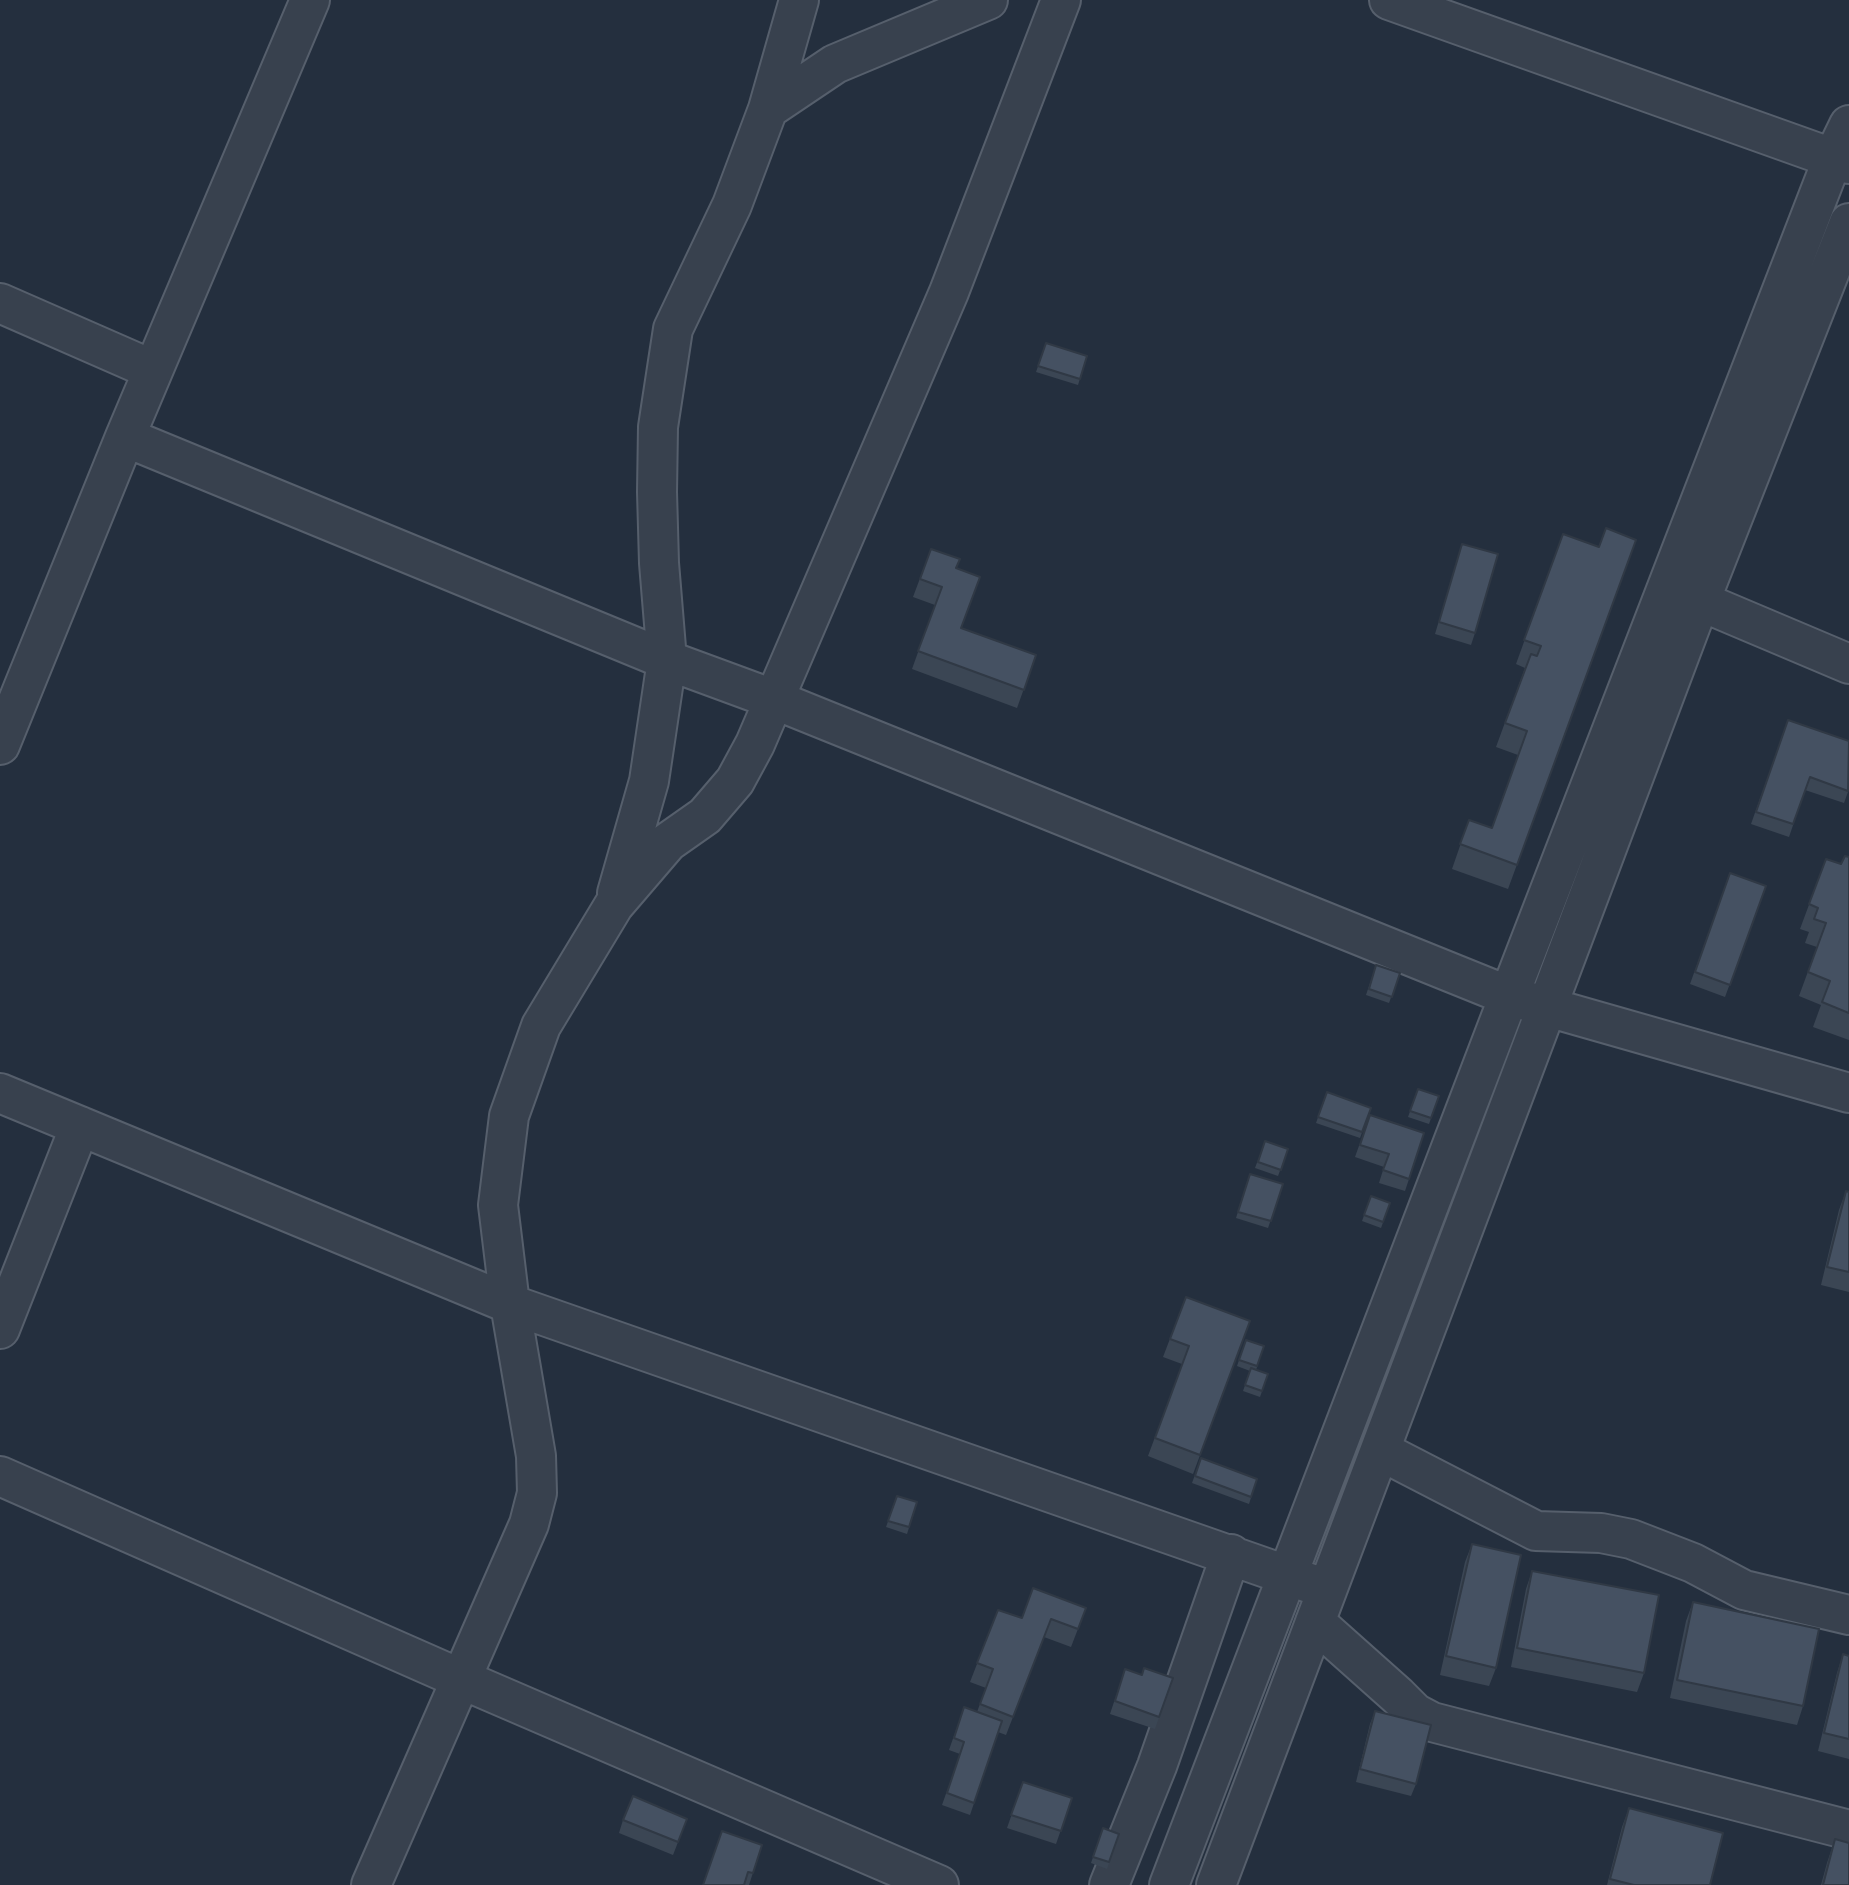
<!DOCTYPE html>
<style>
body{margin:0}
canvas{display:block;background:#242f3e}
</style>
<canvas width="1849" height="1885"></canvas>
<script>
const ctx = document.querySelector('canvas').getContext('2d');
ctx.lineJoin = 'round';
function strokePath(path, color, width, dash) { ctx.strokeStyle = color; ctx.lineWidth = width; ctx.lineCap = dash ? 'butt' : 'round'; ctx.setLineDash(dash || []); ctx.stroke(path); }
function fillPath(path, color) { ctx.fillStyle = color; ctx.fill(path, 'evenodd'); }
const minor = new Path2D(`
 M1389 0 1849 164
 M768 109 835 64 988 0
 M0 303 153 370
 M125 437 667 660 773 699 1509 996 1849 1093
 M1700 601 1849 664
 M0 745 125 437 310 0
 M617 893 649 781 667 660 659 563 657 492 658 427 673 329 732 205 768 109 799 0
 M0 1093 510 1304 1312 1584
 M0 1329 80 1126
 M1381 1451 1536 1531 1601 1533 1631 1539 1693 1563 1744 1590 1849 1615
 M0 1476 461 1679 939 1885
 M1315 1622 1398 1696 1415 1713 1432 1722 1849 1830
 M371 1885 529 1524 537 1493 536 1456 510 1304 498 1205 509 1116 541 1026 614 905 668 842 705 816 735 781 755 744 949 292 1061 0
 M1109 1885 1157 1766 1231 1554
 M1169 1885 1509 996 1833 158 1849 125
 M1216 1885 1700 601 1849 223`);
strokePath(minor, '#565f6c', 42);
strokePath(minor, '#38414e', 38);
fillPath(new Path2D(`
 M1046 343 1087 356 1078 385 1036 372Z
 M1563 534 1627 564 1508 889 1452 869 1469 820 1492 828 1518 755 1496 747 1525 668 1516 664Z
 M1462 544 1475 633 1471 645 1435 634Z
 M931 549 956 568 961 628 1036 655 1017 708 912 669 935 605 913 597Z
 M1788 720 1849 789 1844 803 1805 790 1789 837 1751 824Z
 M1849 857V1040L1813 1027 1821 1005 1799 996 1817 947 1805 943 1809 932 1800 929 1826 859 1841 864Z
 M1730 873 1766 886 1725 997 1690 984Z
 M1376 965 1400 973 1389 1003 1366 995Z
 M1418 1089 1439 1096 1429 1124 1408 1117Z
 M1327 1092 1371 1108 1360 1138 1316 1123Z
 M1370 1115 1409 1179 1405 1191 1379 1183 1384 1167 1355 1157Z
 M1265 1141 1288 1149 1278 1176 1255 1168Z
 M1250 1174 1283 1184 1268 1228 1236 1218Z
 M1846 1191 1849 1192V1292L1821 1285 1839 1210Z
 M1371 1196 1390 1203 1381 1228 1362 1221Z
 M1186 1297 1250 1321 1193 1474 1148 1456 1182 1364 1163 1357Z
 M1246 1340 1264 1346 1256 1370 1268 1374 1260 1397 1243 1391 1250 1371 1237 1366Z
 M1201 1458 1257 1479 1249 1504 1192 1483Z
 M897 1496 917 1502 907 1534 886 1527Z
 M1472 1544 1496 1668 1489 1686 1440 1675 1465 1562Z
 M1532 1571 1644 1673 1637 1692 1511 1667 1526 1589Z
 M1693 1602 1803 1706 1797 1725 1670 1698 1686 1621Z
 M1086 1608 1071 1647 1044 1637 1006 1735 998 1732 970 1815 942 1805 960 1754 949 1750 964 1707 977 1712 986 1688 970 1682 998 1610 1022 1618Z
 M1843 1654 1849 1656V1759L1818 1751 1837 1673Z
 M1125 1669 1141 1675 1173 1678 1155 1729 1110 1714Z
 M1375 1711 1416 1784 1411 1796 1356 1782 1370 1724Z
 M1023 1782 1072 1798 1056 1844 1007 1828Z
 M1629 1808 1710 1885H1607L1622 1827Z
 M687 1819 673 1855 619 1833 623 1820Z
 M1103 1828 1119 1834 1107 1869 1091 1863Z
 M722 1831 762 1845 749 1885H744Z
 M1835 1839 1849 1885H1821L1827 1863Z`), '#3b4654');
const building = new Path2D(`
 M1046 343 1087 356 1080 379 1038 366Z
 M1606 528 1636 540 1517 865 1460 844 1469 820 1492 828 1527 731 1505 723 1531 654 1537 656 1541 646 1524 640 1563 534 1599 547Z
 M1462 544 1498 554 1475 633 1439 622Z
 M931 549 960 559 956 568 980 577 961 628 1036 655 1024 690 918 651 942 587 920 579Z
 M1788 720 1849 741 1848 791 1810 777 1793 824 1756 812Z
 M1845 856 1849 857V1013L1822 1002 1830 981 1808 972 1826 923 1814 919 1818 908 1809 904 1826 859 1841 864Z
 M1730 873 1766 886 1730 985 1695 972Z
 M1376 965 1400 973 1392 997 1369 989Z
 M1418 1089 1439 1096 1431 1118 1410 1111Z
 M1327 1092 1371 1108 1362 1132 1318 1117Z
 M1370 1115 1424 1133 1409 1179 1383 1170 1389 1154 1360 1145Z
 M1265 1141 1288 1149 1281 1170 1258 1162Z
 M1250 1174 1283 1184 1271 1221 1238 1212Z
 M1846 1191 1849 1192V1272L1827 1267Z
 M1371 1196 1390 1203 1383 1222 1364 1215Z
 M1186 1297 1250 1321 1200 1455 1155 1438 1189 1346 1170 1339Z
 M1246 1340 1264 1346 1257 1366 1239 1360Z
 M1251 1368 1268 1374 1262 1391 1245 1385Z
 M1201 1458 1257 1479 1251 1497 1195 1476Z
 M897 1496 917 1502 909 1527 888 1521Z
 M1472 1544 1521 1555 1496 1668 1446 1656Z
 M1532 1571 1659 1595 1644 1673 1517 1648Z
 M1033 1588 1086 1608 1078 1629 1051 1619 1013 1717 980 1704 993 1669 977 1663 998 1610 1022 1618Z
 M1693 1602 1819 1629 1803 1706 1677 1680Z
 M1843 1654 1849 1656V1739L1824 1733Z
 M1144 1668 1173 1678 1159 1717 1115 1701 1125 1669 1142 1675Z
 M964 1707 1002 1721 974 1803 947 1793 964 1742 954 1738Z
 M1375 1711 1431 1725 1416 1784 1360 1769Z
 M1023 1782 1072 1798 1061 1831 1011 1815Z
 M633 1796 687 1819 678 1842 623 1820Z
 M1629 1808 1723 1833 1710 1885H1634L1610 1879Z
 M1103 1828 1119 1834 1109 1862 1093 1857Z
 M722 1831 762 1845 753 1873 748 1872 744 1885H703Z
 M1835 1839 1849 1843V1885H1823Z`);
fillPath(building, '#455162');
strokePath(building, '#303945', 2);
</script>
